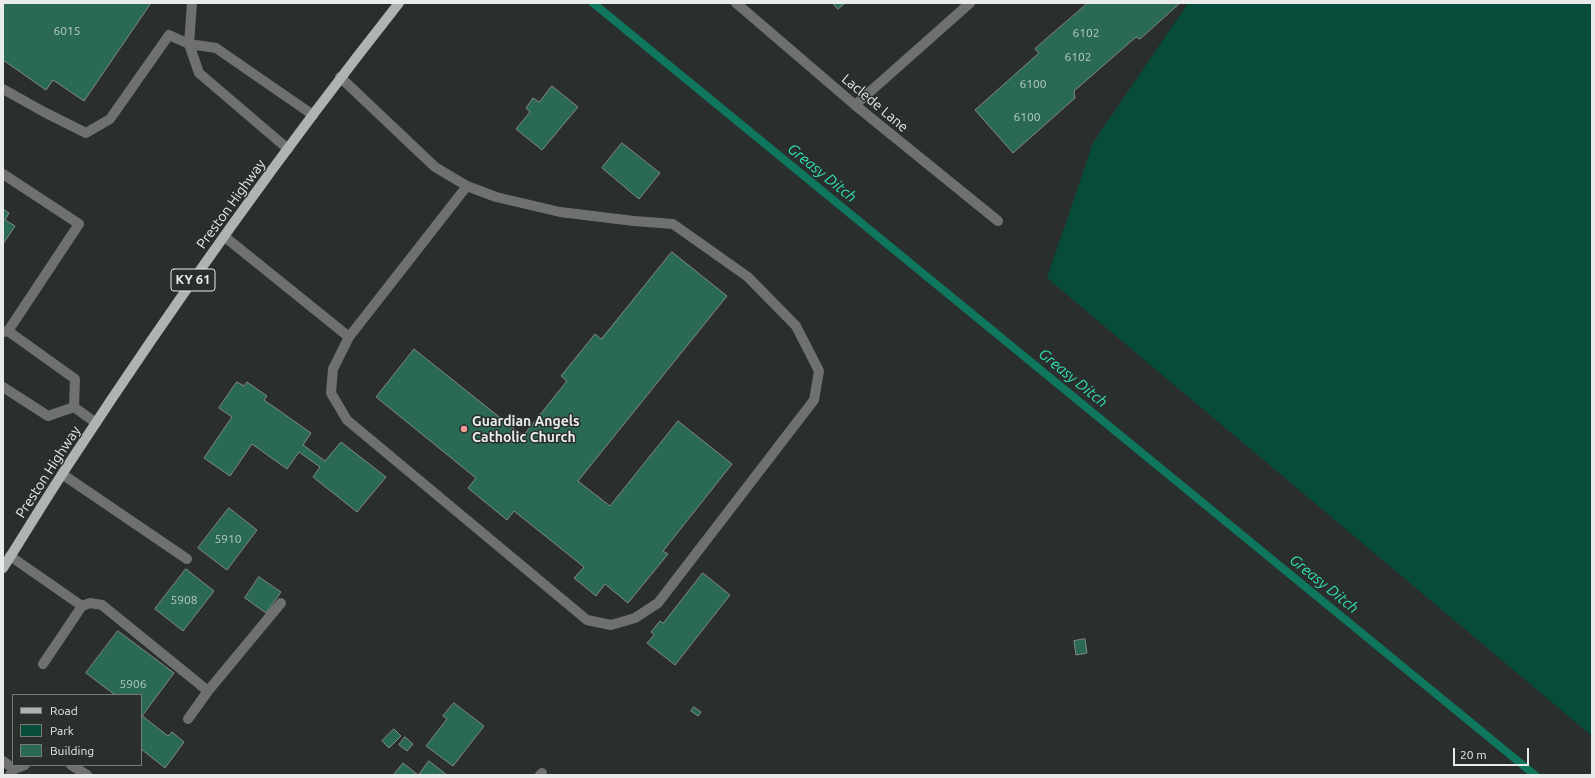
<!DOCTYPE html>
<style>
body{margin:0}
#map{position:relative;width:1595px;height:778px;overflow:hidden;background:#2a2f2d;font-family:Ubuntu,sans-serif}
canvas{display:block}
.frame{position:absolute;inset:0;border:4px solid #e8ebea;pointer-events:none}
.legend{position:absolute;left:12px;top:694px;width:130px;height:72px;box-sizing:border-box;background:#2a2f2d;border:1px solid #767a79;margin:0;padding:5px 7px;list-style:none;font-size:12px;color:#e8ebea}
.legend li{display:flex;align-items:center;gap:8px;height:20px}
.legend b{width:20px;border:1px solid #767a79}
.scale{position:absolute;left:1453px;top:748px;width:76px;height:18px;box-sizing:border-box;border:2px solid #e8ebea;border-top:0;padding-left:5px;font-size:12px;line-height:14px;white-space:nowrap;color:#e8ebea;-webkit-text-stroke:3px #2a2f2d;paint-order:stroke}
</style>
<div id="map">
<canvas width="1595" height="778"></canvas>
<div class="frame"></div>
<ul class="legend">
<li><b style="height:5px;background:#aeb4b1"></b>Road</li>
<li><b style="height:11px;background:#074c3b"></b>Park</li>
<li><b style="height:11px;background:#2a6956"></b>Building</li>
</ul>
<div class="scale">20 m</div>
</div>
<script>
const ctx = document.querySelector('canvas').getContext('2d');
ctx.lineJoin = 'round';
function fillPath(path, color) { ctx.fillStyle = color; ctx.fill(path, 'evenodd'); }
function strokePath(path, color, width, dash) { ctx.strokeStyle = color; ctx.lineWidth = width; ctx.lineCap = dash ? 'butt' : 'round'; ctx.setLineDash(dash || []); ctx.stroke(path); }
function label(font, color, halo, rows, align = 'center') {
  ctx.font = font + ' Ubuntu,sans-serif'; ctx.lineWidth = 3; ctx.setLineDash([]); ctx.textBaseline = 'middle'; ctx.strokeStyle = halo; ctx.fillStyle = color; for (const [text, x, y, turn = 0] of rows) {
    ctx.save(); ctx.translate(x, y); ctx.rotate((+turn || 0) * Math.PI / 180); ctx.textAlign = isNaN(turn) ? turn : align; if (halo) ctx.strokeText(text, 0, 0); ctx.fillText(text, 0, 0); ctx.restore();
  }
}
fillPath(new Path2D(`
 M1188 3H1592V736L1047 278 1093 143Z`), '#074c3b');
strokePath(new Path2D(`
 M593 3 1535 775`), '#0f775d', 8);
const building = new Path2D(`
 M3 3H151L84 101 53 80 46 90 3 60Z
 M833 3H845L838 9Z
 M1088 3H1180L1140 39 1136 37 1074 91 1075 98 1013 153 975 110 1039 53 1035 49Z
 M552 86 578 107 542 150 516 129 530 112 526 108 533 98 539 102Z
 M622 143 660 173 639 199 602 168Z
 M3 209 9 213 5 220 15 226 3 244Z
 M672 252 727 296 578 481 610 506 678 421 732 464 663 551 668 554 628 603 605 584 596 596 574 578 584 567 514 511 507 520 468 488 476 478 376 397 414 349 523 436 567 381 561 376 595 334 601 339Z
 M237 382 244 386 247 382 267 396 264 400 311 433 303 445 325 461 341 442 386 477 357 512 313 477 320 467 299 452 287 469 252 444 230 476 204 458 232 417 219 408Z
 M229 508 257 530 227 570 198 548Z
 M186 569 214 591 183 631 155 609Z
 M703 573 730 595 675 665 647 643 654 635 651 632 660 621 663 623Z
 M259 577 281 592 266 613 245 598Z
 M118 631 174 673 142 716 141 715V695H115L86 673Z
 M1085 639 1087 653 1076 655 1074 641Z
 M454 703 484 726 453 766 426 746 447 719 443 716Z
 M694 707 701 712 698 716 691 711Z
 M141 715 168 736 172 732 184 742 165 768 141 749Z
 M394 729 401 736 389 748 382 741Z
 M405 737 413 744 407 751 399 745Z
 M429 761 447 775H393L403 763 418 775Z`);
fillPath(building, '#2a6956');
strokePath(building, '#838987', 1);
strokePath(new Path2D(`
 M192 3 189 44 199 73 288 149
 M736 3 855 105 998 221
 M3 89 44 112 86 133 110 119 169 35 189 44 216 48 313 115
 M855 105 970 3
 M3 174 79 224 8 331
 M225 237 349 337 333 369 331 393 347 420 587 620 611 625 635 618 658 603 814 400 819 371 796 326 748 277 673 224 634 221 560 212 496 197 467 186 435 167 340 77
 M3 332 8 331 75 379 74 407
 M349 337 467 186
 M3 387 48 416 74 407
 M74 407 96 423
 M62 474 187 559
 M10 556 82 606 90 603 102 605 208 691 281 603
 M43 664 82 606
 M188 719 208 691
 M3 761 14 769 10 775
 M71 765 87 775
 M14 769 25 765
 M540 775 542 773`), '#6e7170', 10);
strokePath(new Path2D(`
 M3 568C26 532 48 495 72 459 174 303 283 150 399 3`), '#aeb4b1', 10);
for (const [x, y, r, color] of [
 [464,429,4,"#f59b9a"]
]) { const dot = new Path2D(); dot.arc(x, y, r, 0, 2 * Math.PI); ctx.fillStyle = color; ctx.fill(dot); strokePath(dot, '#2a2f2d', 1.5); }
label('12px', '#b8cac5', null, [
 ["6015",67,31],
 ["6102",1086,33],
 ["6102",1078,57],
 ["6100",1033,84],
 ["6100",1027,117],
 ["5910",228,539],
 ["5908",184,600],
 ["5906",133,684]
]);
for (const [x, y, w] of [
 [193,280,44]
]) { const box = new Path2D(); box.roundRect(x - w / 2, y - 11, w, 22, 3); ctx.fillStyle = '#2a2f2d'; ctx.fill(box); strokePath(box, '#e8ebea', 1); }
label('bold 13px', '#e8ebea', null, [
 ["KY 61",193,280]
]);
label('14px', '#e8ebea', '#2a2f2d', [
 ["Laclede Lane",875,103,40],
 ["Preston Highway",231,204,-54],
 ["Preston Highway",48,472,-57]
]);
label('bold 14px', '#e8ebea', '#2a2f2d', [
 ["Guardian Angels",472,421],
 ["Catholic Church",472,437]
], 'left');
label('italic 15px', '#30e0b3', '#2a2f2d', [
 ["Greasy Ditch",822,173,39],
 ["Greasy Ditch",1073,378,39],
 ["Greasy Ditch",1324,584,39]
]);
</script>
